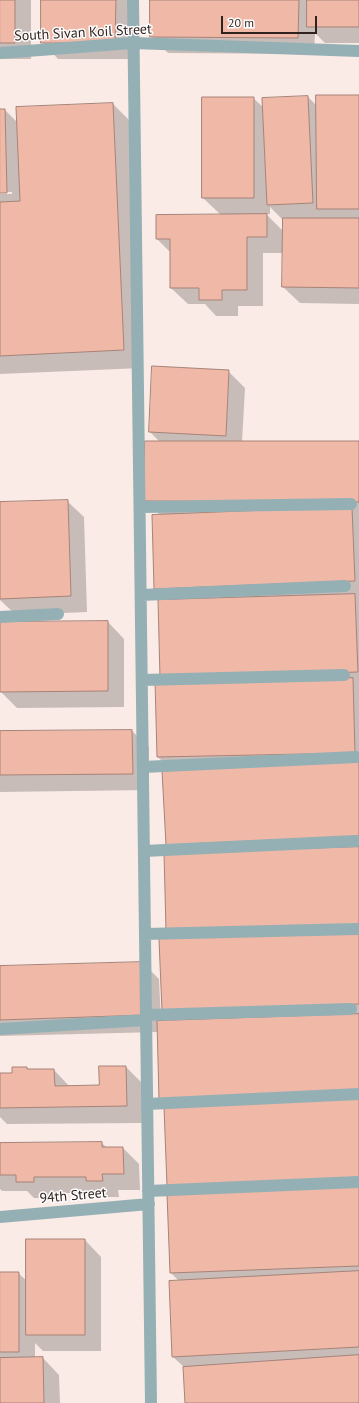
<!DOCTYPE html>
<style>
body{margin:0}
#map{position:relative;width:359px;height:1403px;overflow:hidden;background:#fbebe6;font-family:"PT Sans",sans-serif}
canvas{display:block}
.scale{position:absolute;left:221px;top:16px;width:96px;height:18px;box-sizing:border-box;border:2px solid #30221e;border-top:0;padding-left:5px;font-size:12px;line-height:14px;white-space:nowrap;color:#30221e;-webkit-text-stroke:3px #fcfcfc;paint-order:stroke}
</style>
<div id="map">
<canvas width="359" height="1403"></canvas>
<div class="scale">20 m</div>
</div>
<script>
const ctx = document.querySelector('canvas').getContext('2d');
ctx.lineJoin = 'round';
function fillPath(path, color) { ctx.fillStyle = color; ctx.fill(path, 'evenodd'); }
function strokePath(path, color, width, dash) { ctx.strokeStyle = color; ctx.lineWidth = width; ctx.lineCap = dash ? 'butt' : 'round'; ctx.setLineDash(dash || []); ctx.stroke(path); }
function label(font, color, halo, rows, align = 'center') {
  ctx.font = font + ' "PT Sans",sans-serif'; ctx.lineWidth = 3; ctx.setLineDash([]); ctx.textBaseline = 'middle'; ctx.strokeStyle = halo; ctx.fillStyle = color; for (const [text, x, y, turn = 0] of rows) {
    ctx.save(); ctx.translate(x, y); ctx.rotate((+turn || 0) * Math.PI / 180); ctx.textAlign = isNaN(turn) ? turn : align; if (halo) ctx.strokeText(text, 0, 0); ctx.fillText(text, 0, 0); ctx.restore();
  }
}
fillPath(new Path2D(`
 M0 0H31V59H0Z
 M42 0H132L131 59H58L42 42Z
 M151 0H359V43H325L315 33 314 54 168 53 151 36Z
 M359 96V304L300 303 283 287 284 253H263V306H238V316H216L205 304H188L171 288V253L157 239 221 215 203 198 253 98 264 108 308 97 317 106ZM270 207 284 221V232L266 214H270Z
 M113 104 131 122 142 368 0 374V194H12V192H0V110H5L18 123Z
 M228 371 245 388 242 442H359V1403H186L184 1367 173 1357 179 1281 171 1273 165 1108 158 1032 0 1036V967L143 963 159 979 161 1022H174L163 1011 175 939 176 854 172 771 158 757 166 682 160 515 145 501 160 442 150 432Z
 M67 501 84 517 87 612 16 615 0 600V503Z
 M108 622 124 639V707L17 708 1 692Z
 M132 731 149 747V790L0 792V732Z
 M126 1067 142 1083 143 1123 7 1124 0 1117V1074H13L27 1068 29 1070H54L70 1087 100 1086Z
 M102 1143 107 1148H123L139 1164 140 1190H118L119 1197H103L99 1193H50V1198H34L27 1191H2L0 1189V1144Z
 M85 1240 101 1257V1351H43L35 1343V1358H43L59 1375 60 1403H0V1273H18L27 1281Z`), '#0003');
const building = new Path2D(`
 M0 0H15V43H0Z
 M41 0H116L115 43H41Z
 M150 0H299L298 38 150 37Z
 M307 0H359V27H307Z
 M316 95H359V209H317Z
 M308 96 313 203 267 205 262 98Z
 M202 97H254V198H202Z
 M113 103 124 350 0 356V202L20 201 16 107Z
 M0 109H5L7 193H0Z
 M267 214V237H247V290H222V300H199V288H170V239H156V215Z
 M283 218H359V288L282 287Z
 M152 366 229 370 226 436 149 432Z
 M145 441H359V502L144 501Z
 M68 500 71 596 0 599V502Z
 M352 507 355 581 154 589 152 515Z
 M355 594 358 672 160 678 158 600Z
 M108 621V691L0 692V622Z
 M353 678 355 753 157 757 155 681Z
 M132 730 133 774 0 775V731Z
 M359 762V836L166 845 162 771Z
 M359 847V925L166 931 164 853Z
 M359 932V1004L162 1011 159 939Z
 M143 962 145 1015 0 1020V966Z
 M359 1014V1092L159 1099 157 1021Z
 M99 1066H126L127 1106 0 1108V1073H12V1067H27V1069H54L55 1086 99 1085Z
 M359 1098V1178L167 1186 164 1107Z
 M102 1142V1147H123L124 1174H102L103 1181H86V1177H34V1182H16V1175H0V1143Z
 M359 1187V1266L170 1273 167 1194Z
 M26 1239H85V1335H26Z
 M359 1271V1347L172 1357 169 1281Z
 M0 1272H19V1352H0Z
 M359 1355V1403H185L183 1367Z
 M43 1357 44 1403H0V1358Z`);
fillPath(building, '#f0b8a7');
strokePath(building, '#a68378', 1);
strokePath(new Path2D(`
 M0 617 58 614`), '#94b0b4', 12);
strokePath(new Path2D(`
 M133 0 151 1403
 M0 53 133 43 359 51
 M140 507 351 504
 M141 595 345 586
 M142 680 344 675
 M143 767 356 757
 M144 851 356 841
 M145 934 357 929
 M146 1015 351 1009
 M0 1029 146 1020
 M147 1104 359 1094
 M148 1191 358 1182
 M0 1217 149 1204`), '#94b0b4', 12);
label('14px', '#30221e', '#fcfcfc', [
 ["South Sivan Koil Street",83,33,-3],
 ["94th Street",73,1196,-5]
]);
</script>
